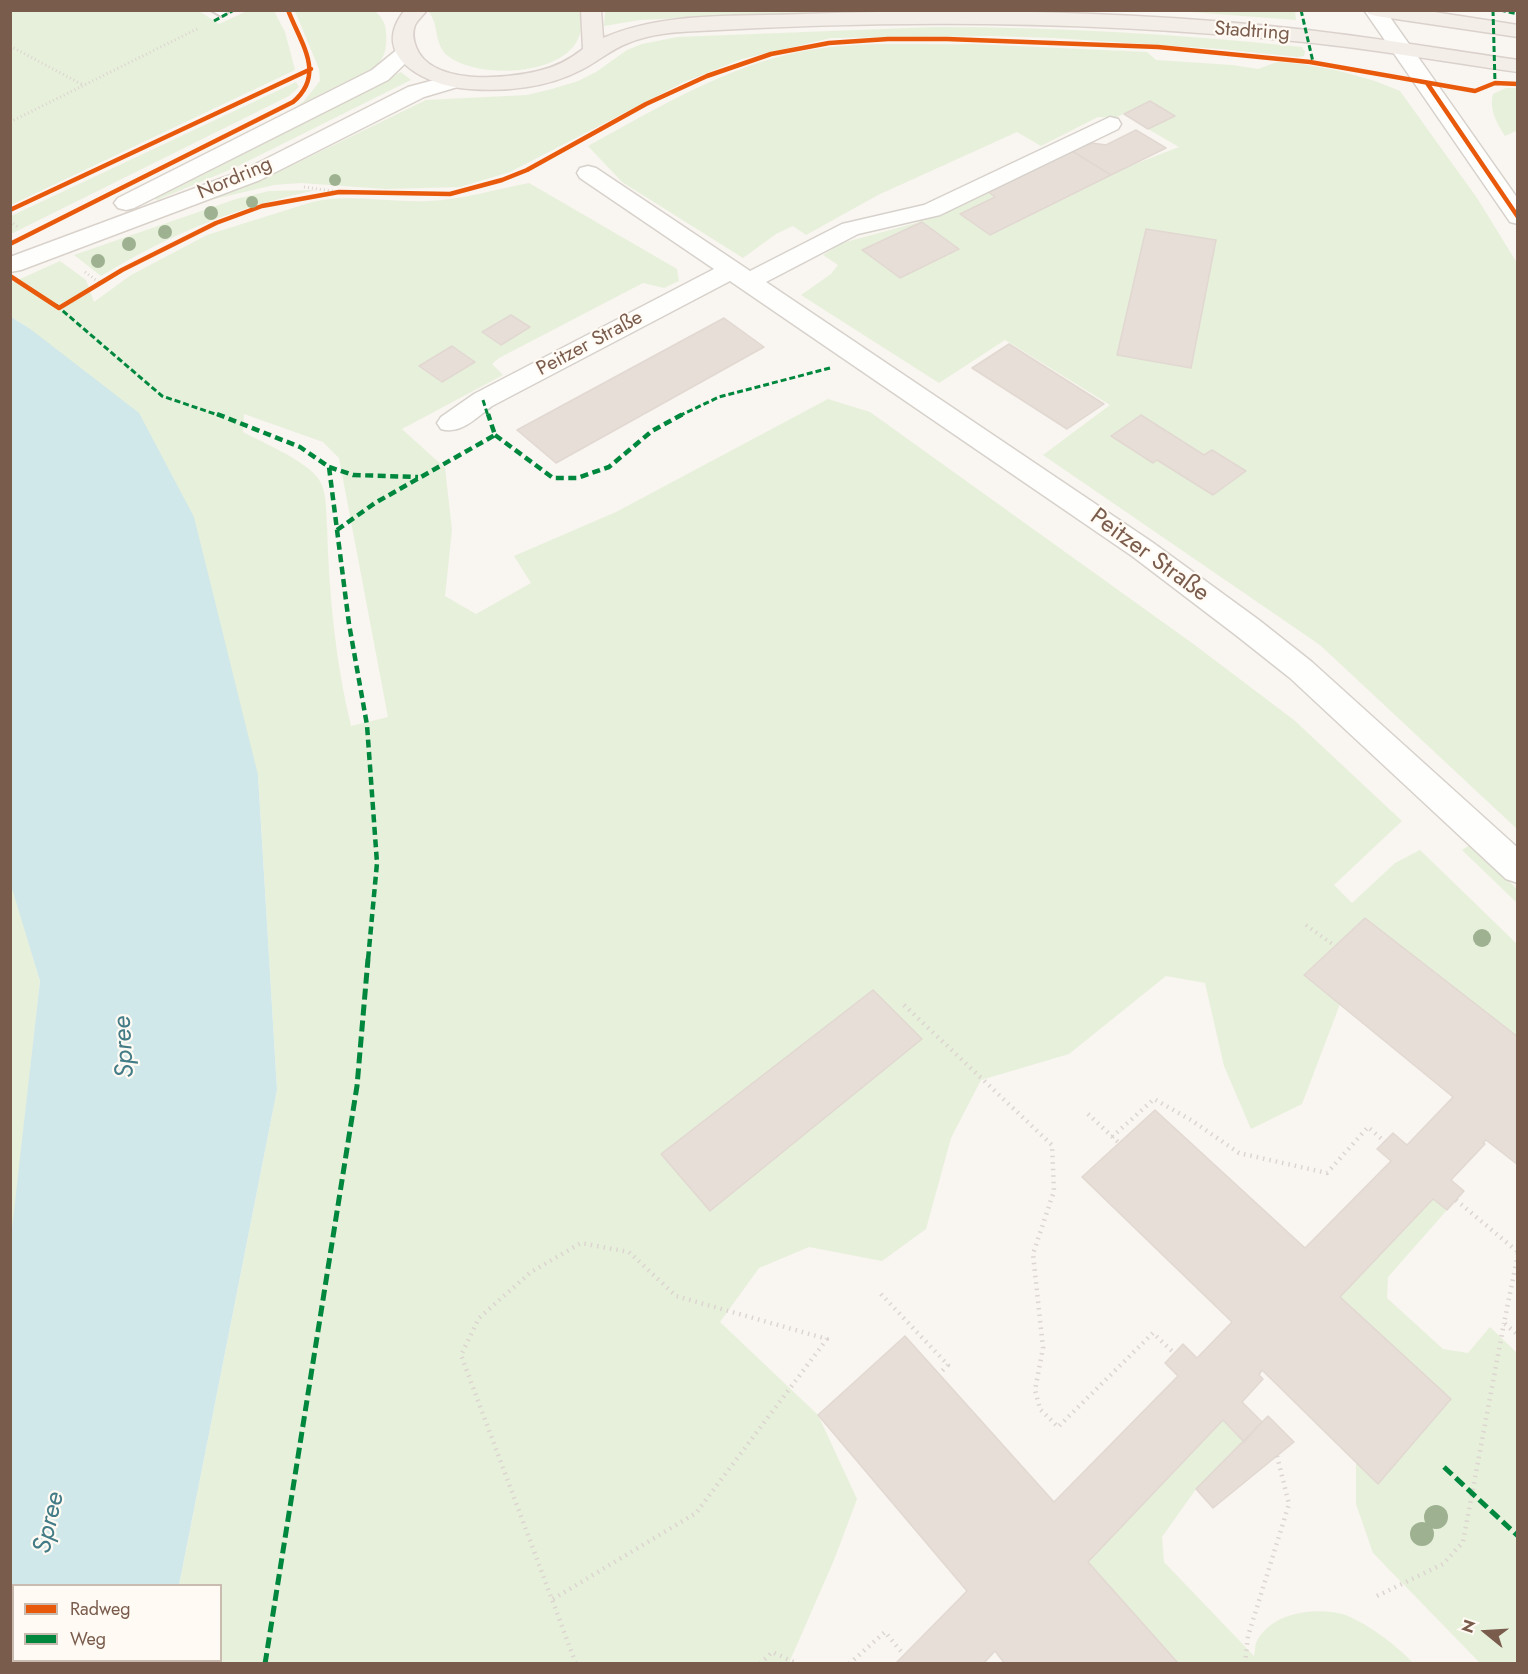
<!DOCTYPE html>
<meta charset="utf-8">
<style>
body{margin:0}
#map{position:relative;width:1528px;height:1674px;overflow:hidden;background:#f9f5f0;font-family:Jost,sans-serif}
canvas{display:block}
.frame{position:absolute;inset:0;border:12px solid #7a5c4d;pointer-events:none}
.legend{position:absolute;left:12px;top:1584px;width:210px;height:78px;box-sizing:border-box;background:#fffaf3;border:2px solid #cabbb1;margin:0;padding:8px 10px;list-style:none;font-size:18px;color:#7a5c4d}
.legend li{display:flex;align-items:center;gap:12px;height:30px}
.legend b{width:30px;border:2px solid #cabbb1}
.north{position:absolute;left:1456px;top:1602px;width:60px;height:60px;-webkit-text-stroke:4px #fffaf3;paint-order:stroke;rotate:288deg;font-size:16px;font-weight:700;line-height:24px;text-align:center;color:#7a5c4d}
.north::after{content:'';display:block;margin:auto;width:21px;height:27px;background:#7a5c4d;clip-path:polygon(50% 0,100% 100%,50% 72%,0 100%)}
</style>
<div id="map">
<canvas width="1528" height="1674"></canvas>
<div class="frame"></div>
<ul class="legend">
<li><b style="height:8px;background:#e8590c"></b>Radweg</li>
<li><b style="height:8px;background:#00873e"></b>Weg</li>
</ul>
<div class="north">N</div>
</div>
<script>
const ctx = document.querySelector('canvas').getContext('2d');
ctx.lineJoin = 'round';
function fillPath(path, color) { ctx.fillStyle = color; ctx.fill(path, 'evenodd'); }
function strokePath(path, color, width, dash) { ctx.strokeStyle = color; ctx.lineWidth = width; ctx.lineCap = dash ? 'butt' : 'round'; ctx.setLineDash(dash || []); ctx.stroke(path); }
function label(font, color, halo, rows, align = 'center') {
  ctx.font = font + ' Jost,sans-serif'; ctx.lineWidth = 4.5; ctx.setLineDash([]); ctx.textBaseline = 'middle'; ctx.strokeStyle = halo; ctx.fillStyle = color; for (const [text, x, y, turn = 0] of rows) {
    ctx.save(); ctx.translate(x, y); ctx.rotate((+turn || 0) * Math.PI / 180); ctx.textAlign = isNaN(turn) ? turn : align; if (halo) ctx.strokeText(text, 0, 0); ctx.fillText(text, 0, 0); ctx.restore();
  }
}
fillPath(new Path2D(`
 M11 10 199 11 219 24 247 11H274L285 32 295 70 11 205Z
 M373 10C381 15 386 24 386 33 387 42 386 53 381 60 369 79 313 100 292 110L304 101 320 81 319 69 295 11Z
 M646 10 850 11 640 20 604 26 605 12Z
 M428 11H579C598 74 484 84 448 56 433 44 440 24 428 11Z
 M1177 11H1295L1296 20Z
 M934 27C1057 27 1180 34 1302 47L1305 52 1304 56 1298 57 1220 49 1054 38 991 36 831 38 742 59 684 82 510 172 460 187 386 189 301 183 274 185 210 200 266 178 426 100 527 95 552 89 578 81 596 72 627 50 642 44 677 37Z
 M972 44 1147 52 1156 60 1232 65 1258 69 1277 62 1301 64 1336 70 1375 81 1400 91 1477 198 1517 263V829L1320 645 1043 455 1110 405 1005 340 939 383 801 295 831 274 838 265 823 255 842 243 916 223 987 191 995 197 960 214 991 235 1130 166 1179 147 1148 129 1174 115 1150 101 1115 118 1098 117 1041 146 1017 132 878 195 806 235 793 226 776 234 743 258 622 182 588 146C665 104 742 56 831 47 877 42 926 45 972 44Z
 M401 72 411 80 234 168 157 200 150 196Z
 M296 82 299 87 289 96 11 234V216Z
 M1506 88H1517L1518 130 1505 136C1497 123 1489 110 1493 94Z
 M529 183 677 269 679 281 664 288 643 283 499 358 492 364 503 375 402 429 445 468 452 530 445 596 476 614 531 583 514 556 616 512 828 399 870 412 1192 643 1294 720 1402 821 1334 885 1352 903 1395 863 1420 850 1517 944V1037L1365 918 1304 974 1340 1004 1302 1104 1251 1129 1224 1066 1205 983 1166 976 1069 1054 981 1080 951 1138 926 1229 882 1261 809 1247 759 1268 720 1322 818 1415 857 1499 834 1560 789 1663H164V1661L220 1660V1586L179 1585 277 1090 258 775 29 328 11 317V283L60 261 86 280 94 302 131 275 207 235 312 202C350 193 389 203 428 201 462 200 496 189 529 183ZM244 414 323 442 339 458 388 717 351 726C335 660 329 593 327 526 326 511 327 488 317 477 304 460 262 442 243 432Z
 M316 190C234 208 172 233 101 276L74 255 236 199 269 191Z
 M1470 845 1517 889V903L1462 850Z
 M11 882 40 981 11 1246Z
 M1433 1199 1447 1210 1388 1277 1387 1298 1443 1349 1468 1353 1490 1327 1517 1353V1663H1480L1373 1553 1356 1504V1462L1340 1297Z
 M1223 1420 1244 1442 1196 1489 1162 1537 1164 1562 1254 1656C1255 1652 1255 1646 1256 1643 1270 1613 1313 1607 1342 1614 1363 1620 1399 1647 1413 1663H1179L1088 1562Z`), '#e7f0db');
fillPath(new Path2D(`
 M11 317 29 328 139 413 194 517 258 775 277 1090 179 1585 14 1586V1660L164 1661V1663H11L10 1246 40 981 10 882Z`), '#d0e8ea');
const building = new Path2D(`
 M1150 101 1175 116 1148 129 1124 114Z
 M1136 130 1166 148 1111 175 1072 151 1092 143 1106 145Z
 M1072 151 1111 175 990 235 960 214 995 197 987 191Z
 M922 222 959 249 900 278 862 250Z
 M1146 229 1216 240 1191 368 1117 355Z
 M511 315 530 327 501 345 482 332Z
 M724 318 764 347 556 463 517 430Z
 M1009 344 1104 404 1067 429 972 368Z
 M452 346 475 362 442 382 419 366Z
 M1141 415 1204 455 1212 450 1246 471 1213 495 1157 460 1153 463 1111 436Z
 M1365 918 1518 1037V1165L1486 1140 1483 1143 1485 1144 1451 1180 1464 1191 1447 1210 1433 1199 1340 1297 1451 1399 1378 1484 1262 1370 1259 1375 1263 1379 1242 1402 1262 1422 1244 1442 1223 1420 1088 1562 1179 1664H1005L995 1651 983 1664H895L967 1591 818 1415 905 1336 1054 1502 1178 1376 1165 1363 1183 1344 1197 1358 1232 1322 1082 1177 1155 1110 1305 1248 1391 1161 1377 1149 1393 1133 1407 1145 1453 1097 1304 975Z
 M873 990 922 1039 710 1211 661 1154Z
 M1268 1416 1294 1442 1213 1508 1196 1489Z`);
fillPath(building, '#e6ded7');
strokePath(building, '#e2d8d2', 1.5);
const service = new Path2D(`
 M211 10H227L228 12 221 16Z`);
const minor = new Path2D(`
 M1364 10H1385L1518 199V224L1510 222Z
 M1110 117 1118 119 1121 124 1118 129 940 215 858 234 766 282 1152 542 1259 620 1312 662 1518 848V883L1506 879 1290 678 1237 636 1132 556 730 281 492 406C477 417 461 435 441 429L437 423 441 417 474 394 714 269 580 178 577 173 580 168 588 166 596 168 750 271 842 224 924 205Z`);
const secondary = new Path2D(`
 M406 46 413 48 417 52 388 80 134 208 126 210 118 208 114 203 118 198 372 70 399 48Z
 M453 75 461 76 464 81 461 86 424 97 260 180 21 270 10 272V257L244 170 408 87Z`);
const primary = new Path2D(`
 M405 10H427C423 16 418 19 415 25 412 33 413 39 416 47 431 86 506 79 538 71 556 67 569 60 583 49L581 10H601L603 38C665 11 738 17 804 14 972 8 1140 11 1307 30 1377 38 1447 50 1518 60V72C1446 62 1375 49 1304 42 1103 21 900 19 698 31 674 32 650 34 628 43 610 50 597 62 581 70 549 87 506 92 470 89 430 87 366 58 405 10Z
 M1366 10H1421L1518 25V37L1376 16 1369 14Z`);
strokePath(service, '#d7d1cb', 4);
strokePath(minor, '#d7d1cb', 3);
strokePath(secondary, '#d9d2cb', 3);
strokePath(primary, '#dad1cc', 3);
strokePath(new Path2D(`
 M10 46 83 85
 M10 122 199 28
 M304 187 339 192
 M10 221 19 228
 M85 272 101 284`), '#dcd5d0', 3, [1, 3]);
strokePath(new Path2D(`
 M1306 925 1335 946`), '#dcd5d0', 4, [1.5, 4.5]);
strokePath(new Path2D(`
 M904 1005 1052 1145 1054 1191 1033 1254 1043 1348 1035 1390 1040 1409 1058 1427 1153 1333 1174 1353
 M1088 1114 1119 1143
 M1112 1137 1154 1099 1191 1120 1239 1153 1327 1173 1368 1127 1385 1142
 M1456 1200 1518 1252
 M1518 1254 1504 1323 1518 1335
 M881 1294 948 1365 939 1374
 M1377 1596 1443 1564 1463 1542 1504 1323
 M553 1599 696 1513 827 1339 676 1296 629 1252 581 1243 531 1272 479 1318 461 1355 576 1664
 M760 1664 772 1652 798 1664
 M849 1664 885 1632 904 1655
 M1245 1664 1248 1636 1289 1504 1277 1456`), '#dcd5d0', 4.5, [1.5, 5]);
fillPath(service, '#fefefd');
fillPath(minor, '#fefefd');
fillPath(secondary, '#fefefd');
fillPath(primary, '#f3eee8');
strokePath(new Path2D(`
 M1301 10 1313 62
 M1493 10 1495 83
 M1500 10 1518 14
 M214 21 234 10
 M56 305 162 396 221 416
 M483 400 488 416
 M679 416 719 397 830 368`), '#00873e', 3, [6, 3]);
strokePath(new Path2D(`
 M217 414 300 447 329 467 349 624 367 725 377 863 368 960
 M495 435 553 478H577L609 467 652 431 683 414
 M329 467 353 475 418 477
 M337 530 375 503 495 435 488 414`), '#00873e', 4.5, [8, 4.5]);
strokePath(new Path2D(`
 M1444 1467 1518 1536
 M265 1664 357 1086 368 959`), '#00873e', 5, [11, 5]);
strokePath(new Path2D(`
 M1427 83 1518 217
 M10 210 311 69
 M10 244 293 102C326 74 301 44 288 10
 M10 276 59 308 122 270 216 223 262 206 339 192 450 194 502 180 527 170 646 104 707 76 771 54 829 43 888 39H947L1158 47 1310 62 1475 91 1495 83 1518 84`), '#e8590c', 4.5);
ctx.fillStyle = '#9eb190';
for (const [x, y, r] of [
 [335,180,6],
 [252,202,6],
 [211,213,7],
 [165,232,7],
 [129,244,7],
 [98,261,7],
 [1482,938,9],
 [1436,1517,12],
 [1422,1534,12]
]) { ctx.beginPath(); ctx.arc(x, y, r, 0, 2 * Math.PI); ctx.fill(); }
label('20px', '#7a5c4d', '#fffaf3', [
 ["Stadtring",1252,32,4],
 ["Nordring",235,179,-23],
 ["Peitzer Straße",590,344,-28]
]);
label('24px', '#7a5c4d', '#fffaf3', [
 ["Peitzer Straße",1149,556,36]
]);
label('italic 26px', '#437c86', '#fffaf3', [
 ["Spree",125,1047,-93],
 ["Spree",50,1523,-77]
]);
</script>
